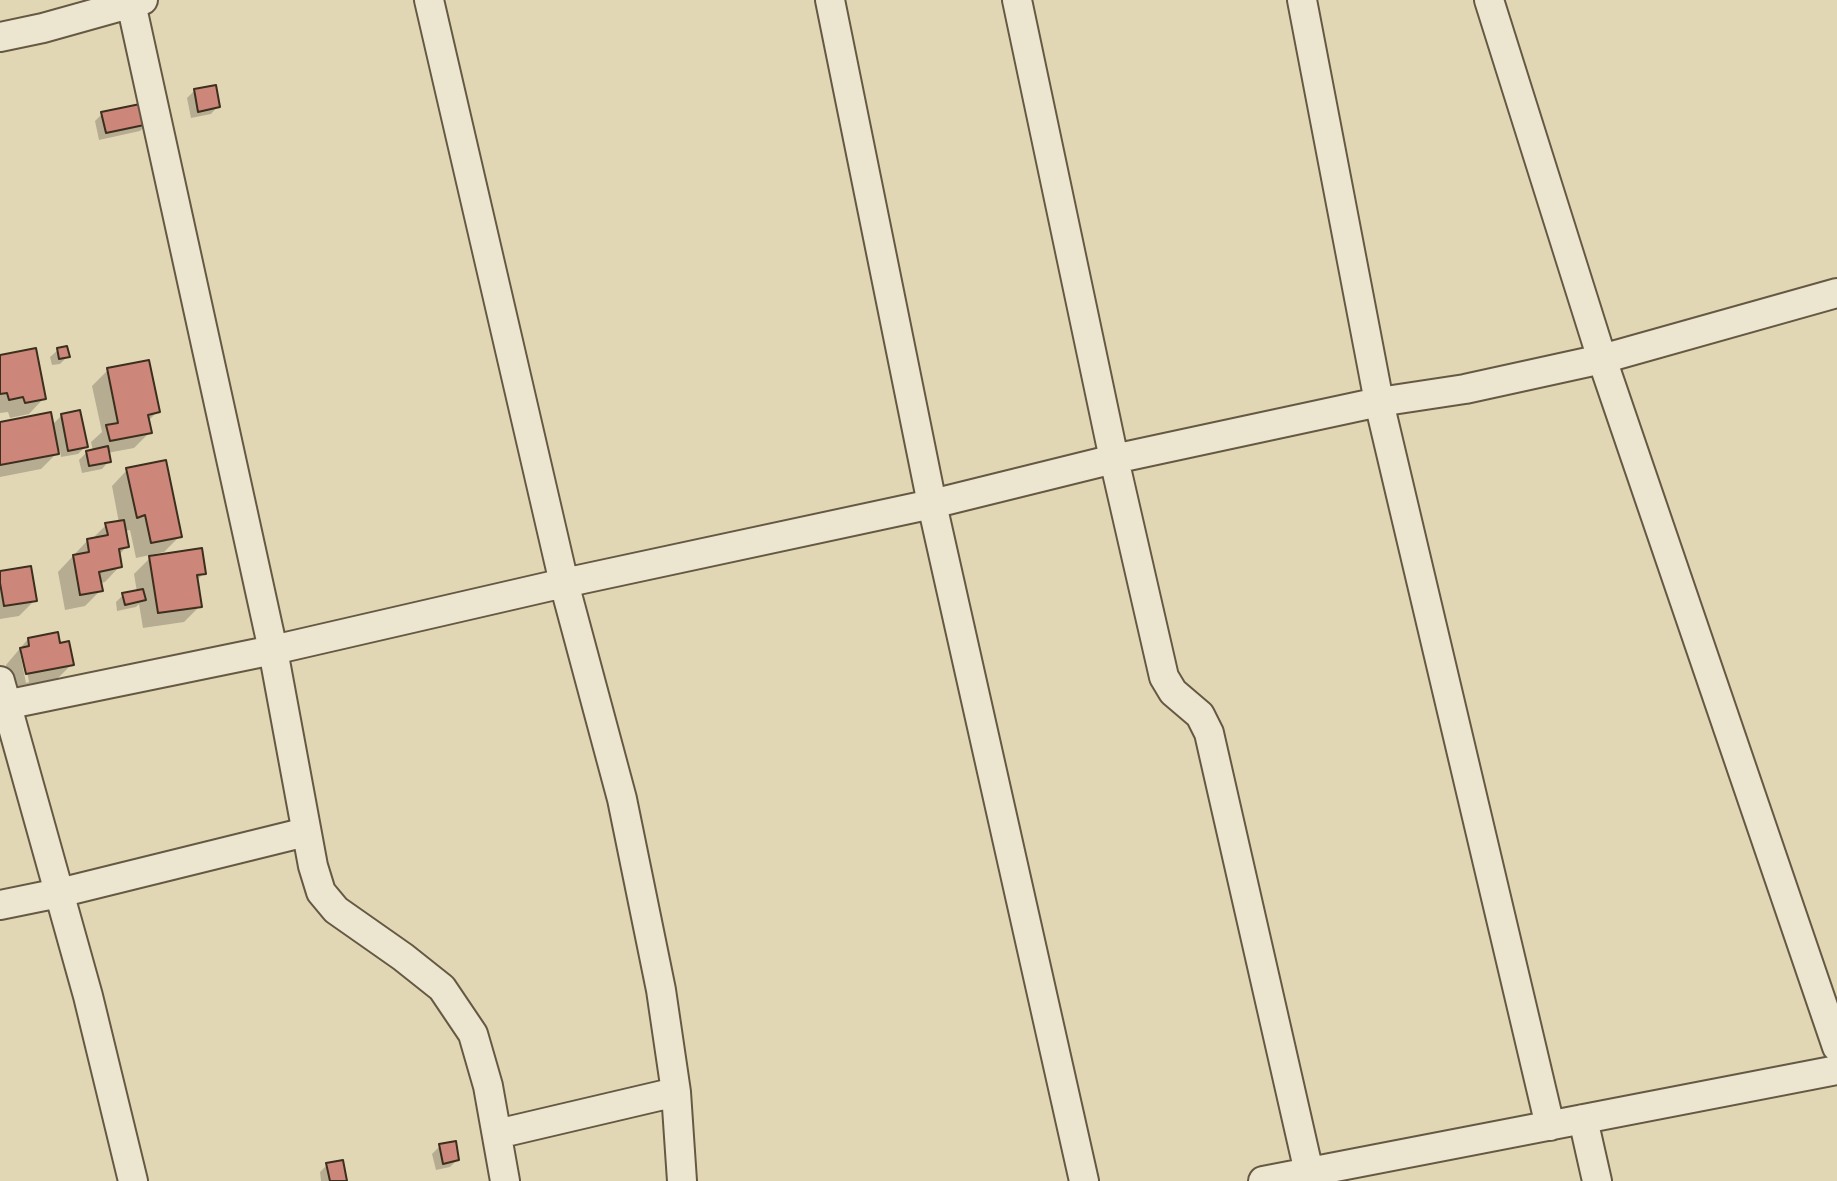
<!DOCTYPE html>
<style>
body{margin:0}
canvas{display:block;background:#e2d7b5}
</style>
<canvas width="1837" height="1181"></canvas>
<script>
const ctx = document.querySelector('canvas').getContext('2d');
ctx.lineJoin = 'round';
function fillPath(path, color) { ctx.fillStyle = color; ctx.fill(path, 'evenodd'); }
function strokePath(path, color, width, dash) { ctx.strokeStyle = color; ctx.lineWidth = width; ctx.lineCap = dash ? 'butt' : 'round'; ctx.setLineDash(dash || []); ctx.stroke(path); }
fillPath(new Path2D(`
 M194 91 218 106 211 114 191 118 187 98Z
 M102 114 147 123 140 131 99 140 95 121Z
 M58 350 68 356 60 364 52 365 50 357Z
 M0 357 44 398 29 414 10 418 8 412 0 413Z
 M108 370 158 411 147 422 150 432 134 448 107 453 109 461 102 469 82 473 79 460 87 452 93 451 91 442 102 432 92 386Z
 M61 416 86 446 78 454 61 457 60 450 41 469 0 477V424L51 426Z
 M127 470 180 536 164 552 136 558 130 530 125 531 127 546 119 555 120 566 105 582 100 583 101 590 85 606 65 610 58 572 87 541 91 540 106 525 119 523 112 486Z
 M153 555 154 557 204 573 196 581 200 606 184 622 143 628 139 604 136 607 117 611 116 602 123 595 137 592 134 574Z
 M0 573 35 600 19 616 0 619Z
 M28 639 58 645 72 664 56 680 10 689 6 665ZM23 650 29 682 26 683 20 653Z
 M440 1146 457 1160 450 1167 436 1170 432 1154Z
 M327 1165 345 1181H321L320 1172Z`), '#0003');
const building = new Path2D(`
 M216 85 220 107 198 112 194 89Z
 M145 103 149 124 106 133 101 112Z
 M67 346 70 357 59 359 57 348Z
 M36 348 46 399 25 403 23 397 9 400 7 393 0 394V355Z
 M149 360 160 412 148 415 152 433 110 441 106 425 118 423 107 368Z
 M80 410 88 447 68 451 61 414Z
 M51 412 59 454 0 465V422Z
 M108 446 111 462 89 466 86 451Z
 M166 460 182 537 151 543 145 515 137 518 126 468Z
 M124 520 129 547 119 549 122 567 99 572 103 591 80 595 73 555 89 552 87 539 108 535 105 523Z
 M202 548 206 574 197 575 202 607 158 613 149 556Z
 M31 566 37 601 4 606 0 583V571Z
 M143 589 146 600 125 605 122 593Z
 M58 632 60 643 69 641 74 665 26 674 20 648 29 646 28 638Z
 M456 1141 459 1160 443 1164 439 1144Z
 M343 1160 347 1181H330L326 1163Z`);
fillPath(building, '#cd867a');
strokePath(building, '#3d2f1e', 2);
const street = new Path2D(`
 M429 0 564 583 622 799 661 990 676 1092 682 1181
 M830 0 932 504 1084 1181
 M1017 0 1114 459 1164 677 1173 692 1200 715 1209 733 1311 1181
 M1302 0 1379 402 1550 1126
 M1489 0 1602 359 1837 1047
 M131 3 273 650 313 866 321 892 336 910 403 957 442 988 473 1034 488 1086 505 1181
 M0 37 43 28 143 0
 M0 681 88 996 133 1181
 M0 706 273 650 564 583 932 504 1114 459 1379 402 1465 389 1602 359 1837 293
 M0 905 59 893 306 832
 M1583 1119 1597 1181
 M497 1134 676 1092
 M1263 1181 1837 1070`);
strokePath(street, '#665944', 32);
strokePath(street, '#ece5cf', 28);
</script>
